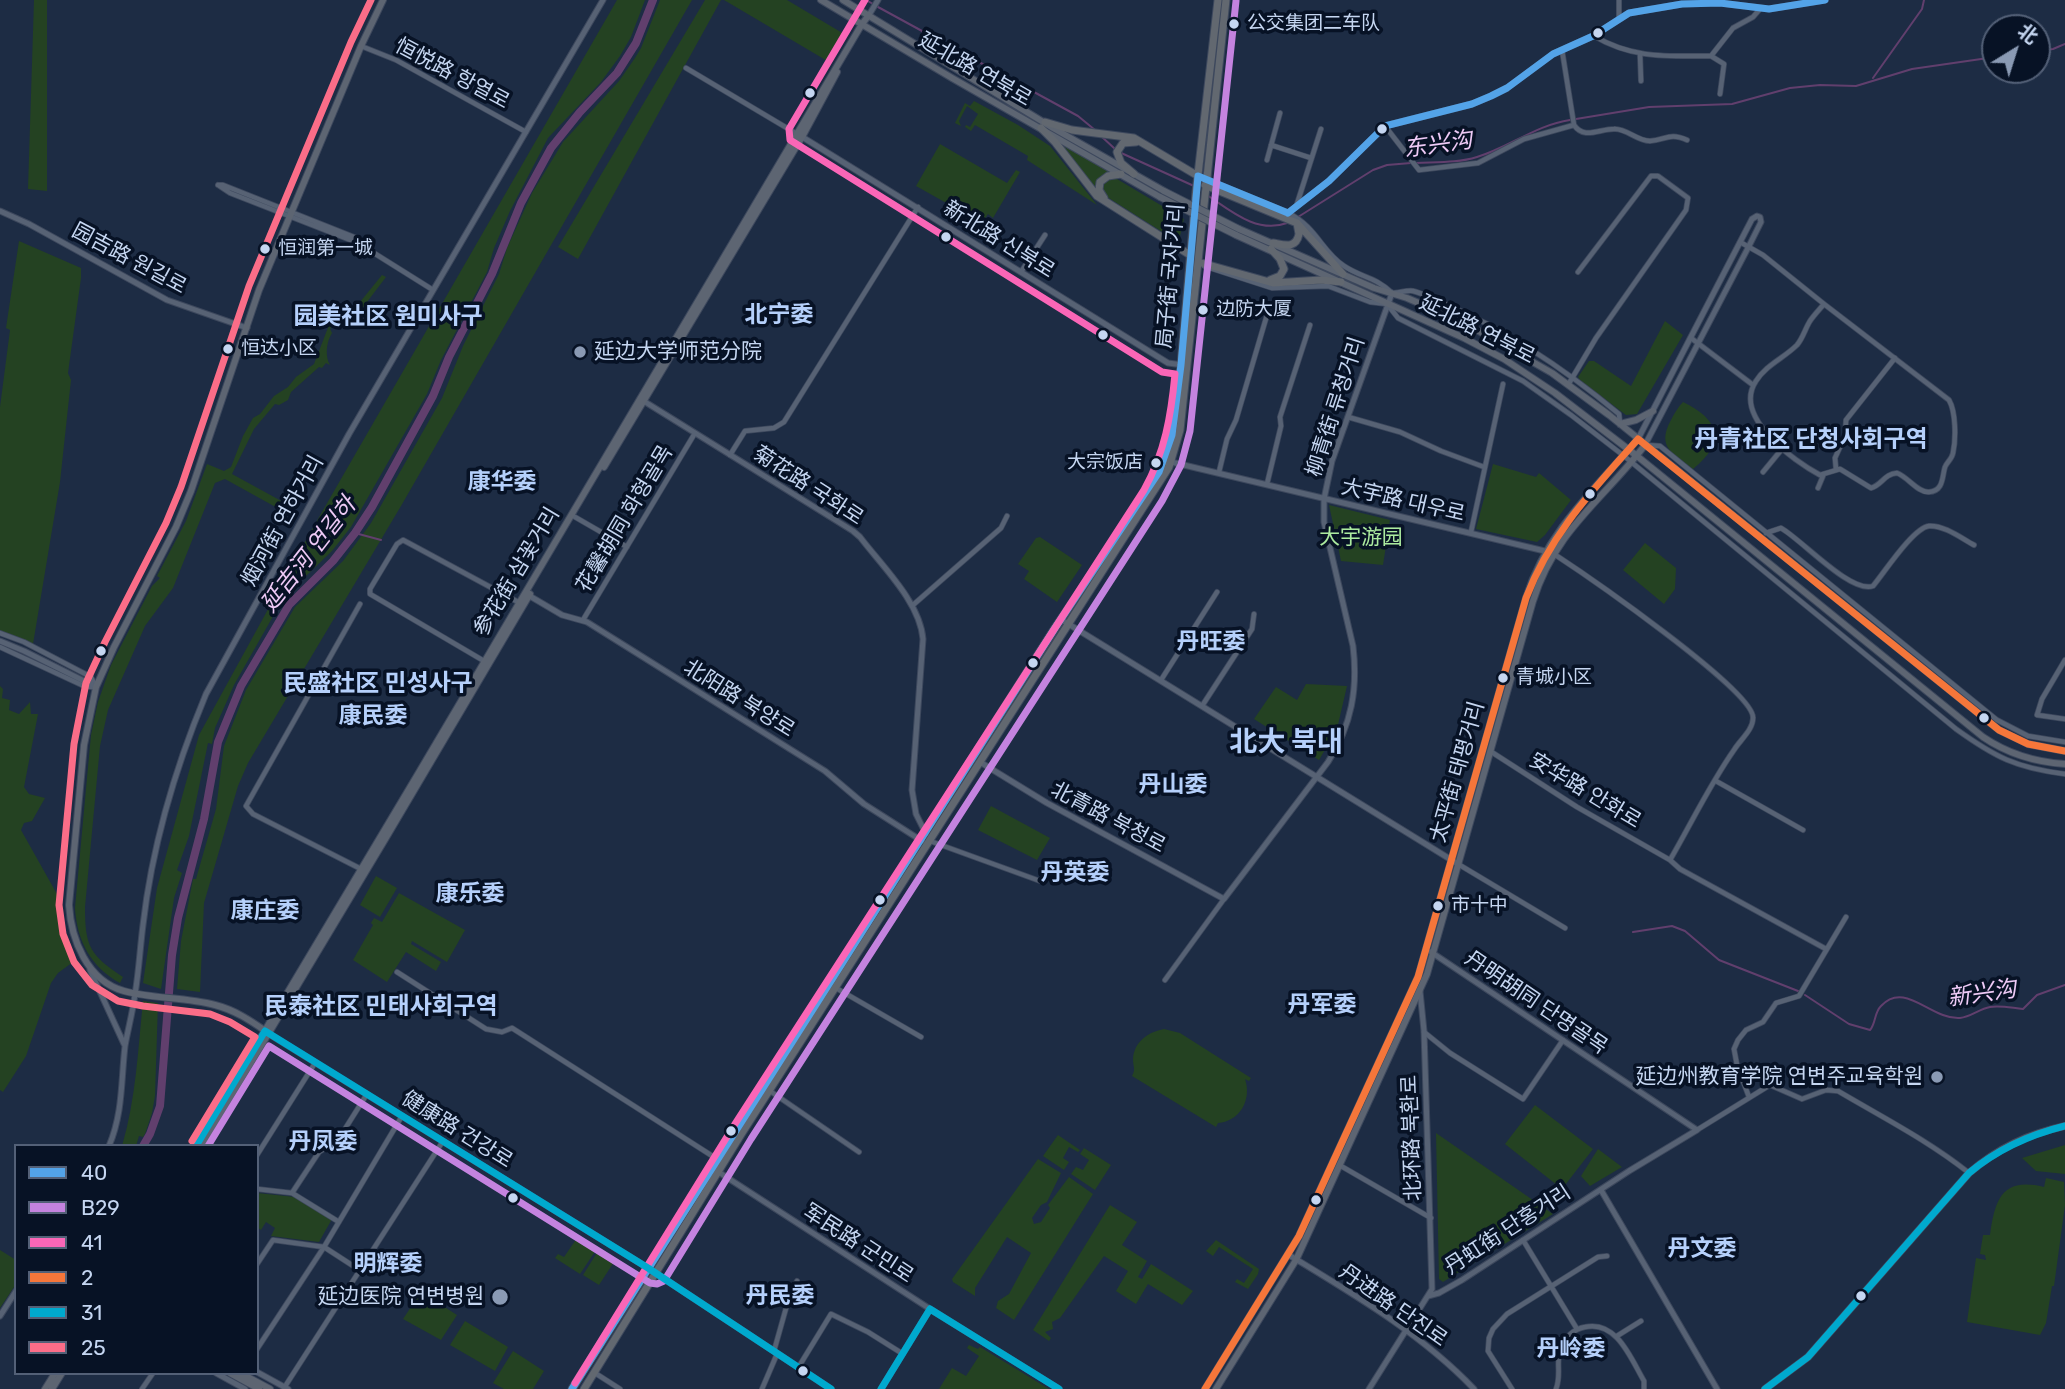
<!DOCTYPE html>
<meta charset="utf-8">
<style>
body{margin:0}
#map{position:relative;width:2065px;height:1389px;overflow:hidden;background:#1d2c44;font-family:Rubik,"Noto Sans SC",sans-serif}
canvas{display:block}
.legend{position:absolute;left:14px;top:1144px;width:245px;height:231px;box-sizing:border-box;background:#071225;border:2px solid #536077;margin:0;padding:9px 12px;list-style:none;font-size:21px;color:#c5d6f1}
.legend li{display:flex;align-items:center;gap:14px;height:35px}
.legend b{width:35px;border:2px solid #536077}
.north{position:absolute;left:1981px;top:14px;width:70px;height:70px;box-sizing:border-box;background:#071225;border:2px solid #536077;border-radius:50%;rotate:38deg;font-size:19px;font-weight:700;line-height:28px;text-align:center;color:#c5d6f1}
.north::after{content:'';display:block;margin:auto;width:24px;height:32px;background:#8a9ab4;clip-path:polygon(50% 0,100% 100%,50% 72%,0 100%)}
</style>
<div id="map">
<canvas width="2065" height="1389"></canvas>
<ul class="legend">
<li><b style="height:9px;background:#53a3e8"></b>40</li>
<li><b style="height:9px;background:#c483df"></b>B29</li>
<li><b style="height:9px;background:#fa66b7"></b>41</li>
<li><b style="height:9px;background:#f5763a"></b>2</li>
<li><b style="height:9px;background:#00a9ce"></b>31</li>
<li><b style="height:9px;background:#fb6d88"></b>25</li>
</ul>
<div class="north">北</div>
</div>
<script>
const ctx = document.querySelector('canvas').getContext('2d');
ctx.lineJoin = 'round';
function fillPath(path, color) { ctx.fillStyle = color; ctx.fill(path, 'evenodd'); }
function strokePath(path, color, width, dash) { ctx.strokeStyle = color; ctx.lineWidth = width; ctx.lineCap = dash ? 'butt' : 'round'; ctx.setLineDash(dash || []); ctx.stroke(path); }
function label(font, color, halo, rows, align = 'center') {
  ctx.font = font + ' Rubik,"Noto Sans SC","Noto Sans KR",sans-serif'; ctx.lineWidth = 7; ctx.setLineDash([]); ctx.textBaseline = 'middle'; ctx.strokeStyle = halo; ctx.fillStyle = color; for (const [text, x, y, turn = 0] of rows) {
    ctx.save(); ctx.translate(x, y); ctx.rotate((+turn || 0) * Math.PI / 180); ctx.textAlign = isNaN(turn) ? turn : align; if (halo) ctx.strokeText(text, 0, 0); ctx.fillText(text, 0, 0); ctx.restore();
  }
}
fillPath(new Path2D(`
 M34 0H47V191L28 189Z
 M617 0H645L631 37 620 56 601 82 548 138 510 211 494 248 487 272 441 360 427 394 351 527 332 551 284 597 234 685 215 728 212 744 208 743 189 836 177 870 182 873 174 898 161 989 143 983 157 888 199 735 311 531Z
 M660 0H692L401 506 248 763 238 786 204 903 200 992 177 989 181 941 193 879H196L216 809 224 746 246 690 295 607 343 561 371 523 442 398 463 346 499 274 507 248 532 193 563 142 619 81 635 58 641 48Z
 M705 0H721L578 259 558 247Z
 M724 0H787L844 34 829 62Z
 M974 101 1018 125 1050 146 1097 205 1027 160 1028 156 975 125 971 131 965 127 966 125 970 127 978 114 967 106 959 121 961 126 955 123 965 103 970 106Z
 M940 144 1007 183 1016 170 1020 172 993 218 988 214 982 223 916 186Z
 M1061 144 1111 172 1100 177 1096 188H1094Z
 M1117 179 1184 219 1180 236 1175 237 1167 235 1107 197 1103 191V185L1110 179Z
 M19 241 81 268V278L68 373 71 380 60 482 33 644 0 632V407L10 330 6 328Z
 M382 275 386 277 364 306 355 316 346 319 342 316 330 329 332 333C326 342 325 357 330 365L326 363 322 368 319 367 291 392 288 400 279 405 275 404 254 429 232 474 285 503 281 510 225 479 215 483 173 588 145 626 108 710 100 746 85 907C85 947 90 955 123 977L120 983C91 967 77 941 75 908L91 735 98 702 111 665 152 586 160 578 157 576 186 521 207 464 224 471 231 467 243 436 253 418 260 414 274 396 288 387 296 377 314 364 329 325 340 313 356 307Z
 M1665 321 1683 335 1637 414 1626 415 1580 380 1578 377 1589 361H1594L1631 386Z
 M1683 402C1719 419 1727 442 1693 469 1673 454 1656 447 1671 420 1674 414 1678 407 1683 402Z
 M1493 464 1536 477 1539 473 1571 500 1545 535 1537 542 1476 529Z
 M1329 505 1390 520 1383 565 1341 561Z
 M1040 537 1082 565 1057 602 1024 579 1029 571 1018 564 1036 538Z
 M1645 543 1676 568 1675 589 1664 604 1623 570Z
 M1306 684 1347 686 1337 729 1319 760 1254 719 1276 687 1297 700Z
 M0 686 3 689 2 698 10 700 9 710 19 714 30 702 31 714H38L24 787 29 794 45 798 32 821 24 823 21 830 62 903 64 925 73 962 58 973 51 983 26 1056 3 1092 0 1090Z
 M991 806 1050 838 1037 860 978 830Z
 M376 876 397 888 380 917 360 905Z
 M399 893 465 930 447 962 412 941 411 944 441 962 436 971 406 952 387 982 353 960 373 925 371 923 374 918 382 922Z
 M143 1001 158 1003 155 1096 152 1113 145 1134 143 1137 139 1136 136 1146H122C136 1099 138 1049 143 1001Z
 M1164 1029 1180 1033 1251 1078 1249 1081 1245 1079C1252 1100 1240 1121 1218 1123L1216 1127 1132 1076C1136 1069 1133 1067 1133 1059 1134 1042 1148 1032 1164 1029Z
 M1535 1105 1593 1149 1562 1189 1505 1144Z
 M1436 1133 1553 1214 1443 1282 1439 1279Z
 M1058 1135 1080 1150 1078 1152 1069 1147 1063 1158 1069 1162 1064 1170 1043 1156Z
 M2065 1145V1174L2036 1171 2022 1158Z
 M1084 1148 1111 1165 1095 1190 1071 1174 1076 1167 1083 1170 1089 1160 1080 1154Z
 M1598 1149 1622 1167 1590 1186 1581 1176Z
 M1038 1159 1061 1173 1047 1202 1041 1205 1032 1218 1034 1224 1041 1222 1050 1208 1048 1205 1069 1177 1093 1194 1014 1320 996 1308 998 1301 1009 1294 1031 1253 1007 1237 975 1288V1296L953 1282 952 1279Z
 M2046 1178 2064 1182 2065 1205 2054 1286H2052L2046 1323 2040 1335 1967 1322 1976 1258 1986 1260 1985 1255 1980 1254 1983 1235H1990C1995 1199 2002 1177 2044 1187Z
 M257 1193 295 1197 332 1219 319 1242 271 1236 275 1228 266 1222 261 1230 257 1227Z
 M1110 1205 1137 1222 1122 1245 1147 1261 1138 1277 1142 1279 1151 1264 1193 1291 1182 1305 1148 1284 1136 1304 1116 1291 1128 1271 1104 1256 1060 1318 1052 1322 1053 1329 1045 1332 1051 1338 1049 1341 1033 1330Z
 M577 1238 596 1250 580 1274 555 1258 558 1254 564 1257Z
 M1216 1240 1259 1269 1258 1274 1248 1289 1235 1282 1237 1279 1244 1283 1253 1269 1219 1247 1213 1256 1206 1251Z
 M0 1250 16 1260V1284L0 1308Z
 M598 1251 614 1262 599 1285 583 1275Z
 M421 1292 457 1315 441 1340 403 1319Z
 M465 1321 508 1347 495 1371 450 1345Z
 M969 1345 978 1349 980 1347 1049 1389H939L952 1368 966 1376 979 1356 967 1348Z
 M513 1351 544 1371 533 1389H504L493 1383Z`), '#244222');
strokePath(new Path2D(`
 M866 0 873 4
 M878 7 1078 116 1095 130
 M2037 51 2053 49 2065 44
 M1873 78 1922 9 1924 0
 M1576 119 1649 107 1732 104 1790 88 1820 85 1856 86 1912 69 1995 57
 M1101 136 1115 149
 M1119 152 1194 186
 M1416 163C1437 162 1458 163 1477 157 1510 147 1536 125 1570 120
 M1207 195C1231 211 1257 234 1287 223
 M1298 217 1373 170 1387 165 1411 163
 M355 533 381 540
 M1633 932 1672 926 1685 931 1719 960 1798 991
 M1805 995 1849 1024 1870 1030C1876 1023 1874 1013 1881 1006 1905 980 1931 1020 1960 1018 1971 1017 1979 1009 1990 1007 2000 1005 2012 1008 2023 1009L2037 995 2065 985`), '#613f6d', 2);
strokePath(new Path2D(`
 M143 1146 150 1134 160 1106 172 955 178 918 204 819 218 742 241 686 289 605 333 561 355 533 372 507 433 396 449 357 492 274 521 203 551 148 580 112 617 73 636 43 653 0`), '#613f6d', 8);
const minor = new Path2D(`
 M1619 18V0
 M1594 36C1633 59 1667 56 1711 56L1724 64 1720 94
 M361 46 396 60 526 132
 M1562 50 1574 125C1584 140 1599 129 1614 129 1626 128 1637 141 1650 141 1666 140 1669 132 1687 140
 M1640 54 1641 81
 M1711 56 1733 28 1753 17 1760 9
 M686 68 797 134
 M1385 126 1419 170 1478 163 1524 139 1574 125
 M1271 145 1311 158
 M1267 160 1280 113
 M218 185 230 193 358 243 433 290
 M218 185H223L359 239 362 245
 M1296 207 1321 129
 M1288 213C1317 227 1321 251 1344 266 1362 278 1374 276 1392 293 1398 293 1407 290 1413 291 1422 293 1433 299 1443 303 1507 330 1566 370 1619 414L1620 423
 M1740 242 1763 255 1824 304 1949 400C1956 412 1956 439 1953 453 1952 459 1947 462 1945 467 1942 476 1944 491 1929 492 1918 493 1908 477 1897 473 1884 474 1882 485 1871 488L1840 469 1820 475C1794 461 1732 417 1756 381 1766 365 1784 358 1797 345 1803 338 1805 329 1810 321 1814 315 1819 310 1824 304
 M1204 266 1272 288 1328 286 1370 302 1387 304 1398 318 1523 381 1571 415 1624 456 1956 729C1995 757 2016 768 2065 774
 M1021 272 1045 235
 M1691 338 1753 385
 M1568 385 1596 338 1686 210 1688 198 1658 176H1651L1578 272
 M1348 417 1400 432 1441 451 1484 467
 M1646 445 1660 446 1997 720 2028 736 2065 742
 M730 455 745 431 774 428 784 422 918 207
 M1836 469 1835 458 1845 436 1846 420 1895 358
 M1219 472 1227 439 1236 420 1267 315
 M1763 472 1782 449
 M1267 484 1281 426 1280 417 1310 325
 M1818 488 1823 476
 M575 517 627 547
 M1471 532 1503 384
 M1766 533 1781 528C1802 540 1851 594 1873 586 1884 573 1913 528 1929 526 1944 525 1961 538 1974 545
 M1554 554C1583 573 1755 691 1753 718 1753 730 1740 740 1734 750 1710 784 1691 824 1670 860
 M360 604 246 806 253 814 361 869
 M913 605 1001 528 1007 516
 M583 620 695 433
 M0 633 24 642 91 677 96 687
 M0 647 84 686 92 687
 M2065 660 2042 699 2037 715 2065 719
 M484 661 370 594V589L397 544 403 540 518 602
 M1161 680 1217 592
 M1202 706 1252 629 1254 614
 M1490 751 1577 807 1670 860 1680 869 1826 949
 M1716 781 1803 830
 M930 841 1040 881
 M1458 864 1565 928
 M397 972 486 1029 502 1032 512 1028 717 1159
 M1165 980 1224 899
 M836 988 921 1037
 M1424 1032 1450 1053 1523 1099 1563 1040
 M770 1091 859 1152
 M1749 1097 1737 1065 1734 1049 1738 1040 1746 1030 1763 1022 1776 1003 1799 996 1846 917
 M1697 1130 1770 1085 1802 1099 1826 1090 1838 1091C1882 1117 1929 1141 1969 1173
 M257 1155 315 1063
 M1341 1166 1431 1218
 M257 1189 292 1193 339 1222
 M292 1193 319 1152 338 1140 367 1094
 M1523 1240 1577 1329
 M257 1264 273 1240 324 1247 361 1271
 M1617 1336 1641 1321
 M257 1349 324 1247 402 1116
 M774 1351 790 1294 797 1281
 M798 1368 831 1314 868 1332 903 1354
 M595 1373 620 1389
 M284 1388 443 1141
 M142 1389 153 1373
 M762 1389 777 1354
 M1512 1389 1488 1351 1489 1338 1493 1329 1507 1314 1598 1257 1607 1256
 M1556 1389C1562 1374 1555 1361 1561 1347 1565 1337 1574 1329 1585 1327 1617 1320 1631 1359 1644 1381V1389`);
const tertiary = new Path2D(`
 M869 15 878 0
 M799 135 1168 363 1183 365
 M1198 176 1288 213 1329 181 1385 126 1472 104 1491 96 1507 88 1553 54 1593 36 1629 13 1682 4 1720 3 1769 9 1825 0
 M0 211 29 224 167 300 247 328
 M642 400 853 531 860 537C882 566 920 602 923 639L912 790 916 814 926 834
 M1638 439 1752 219 1757 216 1760 217 1761 222 1749 246 1645 445
 M1167 461 1549 552
 M528 595 562 615 587 622 825 771 864 804 922 841
 M1062 620 1458 864
 M0 641 24 651 96 687
 M980 762 1047 803 1224 899 1328 762C1352 725 1358 688 1353 646L1324 522V499L1332 461 1392 293
 M90 970 124 1044
 M269 1034 648 1268 831 1389
 M109 1146C123 1113 121 1081 125 1046 128 1029 133 1011 135 994 139 971 140 948 143 925 152 847 176 766 206 694L349 434 603 0
 M717 1171 930 1309 1059 1389
 M1601 1190 1717 1389
 M1289 1255C1353 1294 1422 1334 1474 1389
 M1428 1296 1439 1293 1462 1280 1629 1171 1697 1130 1431 952
 M0 1316 16 1291
 M257 1372 288 1389
 M216 1373 245 1389
 M881 1389 930 1309
 M1369 1389 1432 1289 1424 1031 1420 991`);
const secondary = new Path2D(`
 M821 0 952 78 1160 197
 M843 0 1053 128 1164 191
 M1239 229 1374 288 1407 298 1463 322 1552 373 1609 415 1999 730 2028 744 2065 751
 M1236 235 1464 338 1504 359 1555 393 1637 456 1983 737C2008 754 2034 762 2065 764
 M1620 424 1636 420 1653 411
 M604 467 802 137 837 72
 M267 1032C251 1021 235 1010 215 1005 185 997 153 999 124 991 87 981 71 939 69 905L84 745 96 687 114 647 176 527 191 491 259 290 361 46 383 0
 M196 1146 418 774 862 24 869 15
 M201 1146 387 836 530 594
 M230 1373 259 1389
 M240 1373 270 1389
 M45 1389 55 1373
 M52 1389 62 1373
 M1205 1389 1299 1236 1418 977 1526 598C1547 531 1594 490 1638 439
 M1216 1389 1296 1260 1427 974 1533 601C1555 530 1603 500 1645 445
 M1765 1389 1808 1357 1969 1173C1998 1148 2028 1134 2065 1126`);
const primary = new Path2D(`
 M1045 122 1072 130 1134 138 1198 176
 M1041 128 1055 142 1097 196 1190 255
 M1134 174 1121 163 1117 152 1123 143 1136 142
 M1205 185 1297 223 1343 274
 M1104 198 1099 190 1100 182 1108 176 1121 174
 M1273 243C1285 245 1296 249 1299 234L1297 223
 M1198 262 1273 283 1321 280 1341 282
 M1270 280 1280 276 1284 269 1280 259 1271 249
 M572 1389 1055 628 1150 487 1164 461 1172 435 1181 365 1196 192 1218 0
 M584 1389 742 1133 1169 467 1180 430 1226 0`);
strokePath(minor, '#3d485d', 6);
strokePath(tertiary, '#3d485d', 7);
strokePath(secondary, '#3d485d', 8);
strokePath(primary, '#3d485d', 9);
strokePath(minor, '#576274', 4.5);
strokePath(tertiary, '#576274', 5);
strokePath(secondary, '#5d6572', 6);
strokePath(primary, '#626870', 7);
const secondaryBridge = new Path2D(`
 M1164 191 1239 229
 M1160 197 1236 235`);
strokePath(secondaryBridge, '#3d485d', 8, []);
strokePath(secondaryBridge, '#5d6572', 6);
strokePath(new Path2D(`
 M1288 213 1329 181 1385 126 1472 104 1491 96 1507 88 1553 54 1593 36 1629 13 1682 4 1720 3 1769 9 1825 0
 M572 1389 1055 628 1159 472 1172 435 1181 365 1198 176 1288 213`), '#53a3e8', 7);
strokePath(new Path2D(`
 M208 1146 269 1046 650 1283 657 1284 664 1281 751 1139 1162 501 1181 465 1190 431 1236 1`), '#c483df', 7);
strokePath(new Path2D(`
 M575 1383 733 1127 1144 490C1165 452 1171 416 1175 374L1162 372 790 140 789 129 865 0`), '#fa66b7', 7);
strokePath(new Path2D(`
 M1205 1389 1299 1236 1418 977 1526 598C1551 533 1593 490 1638 439L1999 730 2028 744 2065 751`), '#f5763a', 7);
strokePath(new Path2D(`
 M196 1146 265 1031 648 1268 831 1389
 M930 1309 1059 1389
 M881 1389 930 1309
 M1765 1389 1808 1357 1969 1173C1998 1149 2029 1135 2065 1126`), '#00a9ce', 7);
strokePath(new Path2D(`
 M192 1141 255 1037 230 1022 210 1014 143 1006 118 1001 92 985 74 962 63 934 59 905 74 744 86 683 105 642 166 523 181 487 249 286 351 42 371 0`), '#fb6d88', 7);
for (const [x, y, r, color] of [
 [1234,24,6,"#c5d6f1"],
 [1598,33,6,"#c5d6f1"],
 [810,93,6,"#c5d6f1"],
 [1382,129,6,"#c5d6f1"],
 [946,237,6,"#c5d6f1"],
 [265,249,6,"#c5d6f1"],
 [1203,310,6,"#c5d6f1"],
 [1103,335,6,"#c5d6f1"],
 [228,349,6,"#c5d6f1"],
 [580,352,7,"#8a9ab4"],
 [1156,463,6,"#c5d6f1"],
 [1590,494,6,"#c5d6f1"],
 [101,651,6,"#c5d6f1"],
 [1033,663,6,"#c5d6f1"],
 [1503,678,6,"#c5d6f1"],
 [1984,718,6,"#c5d6f1"],
 [880,900,6,"#c5d6f1"],
 [1438,906,6,"#c5d6f1"],
 [1937,1077,7,"#8a9ab4"],
 [731,1131,6,"#c5d6f1"],
 [513,1198,6,"#c5d6f1"],
 [1316,1200,6,"#c5d6f1"],
 [1861,1296,6,"#c5d6f1"],
 [500,1297,9,"#8a9ab4"],
 [803,1371,6,"#c5d6f1"]
]) { const dot = new Path2D(); dot.arc(x, y, r, 0, 2 * Math.PI); ctx.fillStyle = color; ctx.fill(dot); strokePath(dot, '#071225', 2.5); }
label('19px', '#c5d6f1', '#071225', [
 ["公交集团二车队",1247,24],
 ["恒润第一城",278,249],
 ["边防大厦",1216,310],
 ["恒达小区",241,349],
 ["大宗饭店",1143,463,"right"],
 ["青城小区",1516,678],
 ["市十中",1451,906]
], 'left');
label('21px', '#c5d6f1', '#071225', [
 ["延北路 연북로",975,70,30],
 ["恒悦路 항열로",452,74,28],
 ["新北路 신북로",999,240,32],
 ["园吉路 원길로",129,259,28],
 ["局子街 국자거리",1171,276,-85],
 ["延北路 연북로",1477,330,27],
 ["柳青街 류청거리",1336,407,-72],
 ["菊花路 국화로",808,486,33],
 ["大宇路 대우로",1403,501,13],
 ["花馨胡同 화형골목",625,519,-59],
 ["烟河街 연하거리",283,521,-61],
 ["参花街 삼꽃거리",517,572,-59],
 ["北阳路 북양로",739,699,32],
 ["太平街 태평거리",1458,772,-74],
 ["安华路 안화로",1585,791,31],
 ["北青路 북청로",1108,818,28],
 ["丹明胡同 단명골목",1536,1003,34],
 ["健康路 건강로",457,1130,32],
 ["北环路 북환로",1412,1138,-92],
 ["丹虹街 단홍거리",1508,1230,-33],
 ["军民路 군민로",858,1244,33],
 ["丹进路 단진로",1393,1306,35]
]);
label('21px', '#c5d6f1', '#071225', [
 ["延边大学师范分院",594,352,"left"],
 ["延边州教育学院 연변주교육학원",1923,1077],
 ["延边医院 연변병원",484,1297]
], 'right');
label('21px', '#aceb9f', '#071225', [
 ["大宇游园",1361,538]
]);
label('italic 23px', '#eecaf6', '#071225', [
 ["东兴沟",1438,145,-8],
 ["延吉河 연길하",309,555,-52],
 ["新兴沟",1982,994,-8]
]);
label('bold 23px', '#b5d0fb', '#071225', [
 ["北宁委",779,315],
 ["康华委",502,482],
 ["丹旺委",1211,642],
 ["康民委",373,716],
 ["丹山委",1173,785],
 ["丹英委",1075,873],
 ["康乐委",470,894],
 ["康庄委",265,911],
 ["丹军委",1322,1005],
 ["丹凤委",323,1142],
 ["丹文委",1702,1249],
 ["明辉委",388,1264],
 ["丹民委",780,1296],
 ["丹岭委",1571,1349]
]);
label('bold 24px', '#b5d0fb', '#071225', [
 ["园美社区 원미사구",388,317],
 ["丹青社区 단청사회구역",1811,440],
 ["民盛社区 민성사구",378,684],
 ["民泰社区 민태사회구역",381,1007]
]);
label('bold 28px', '#b5d0fb', '#071225', [
 ["北大 북대",1286,743]
]);
</script>
